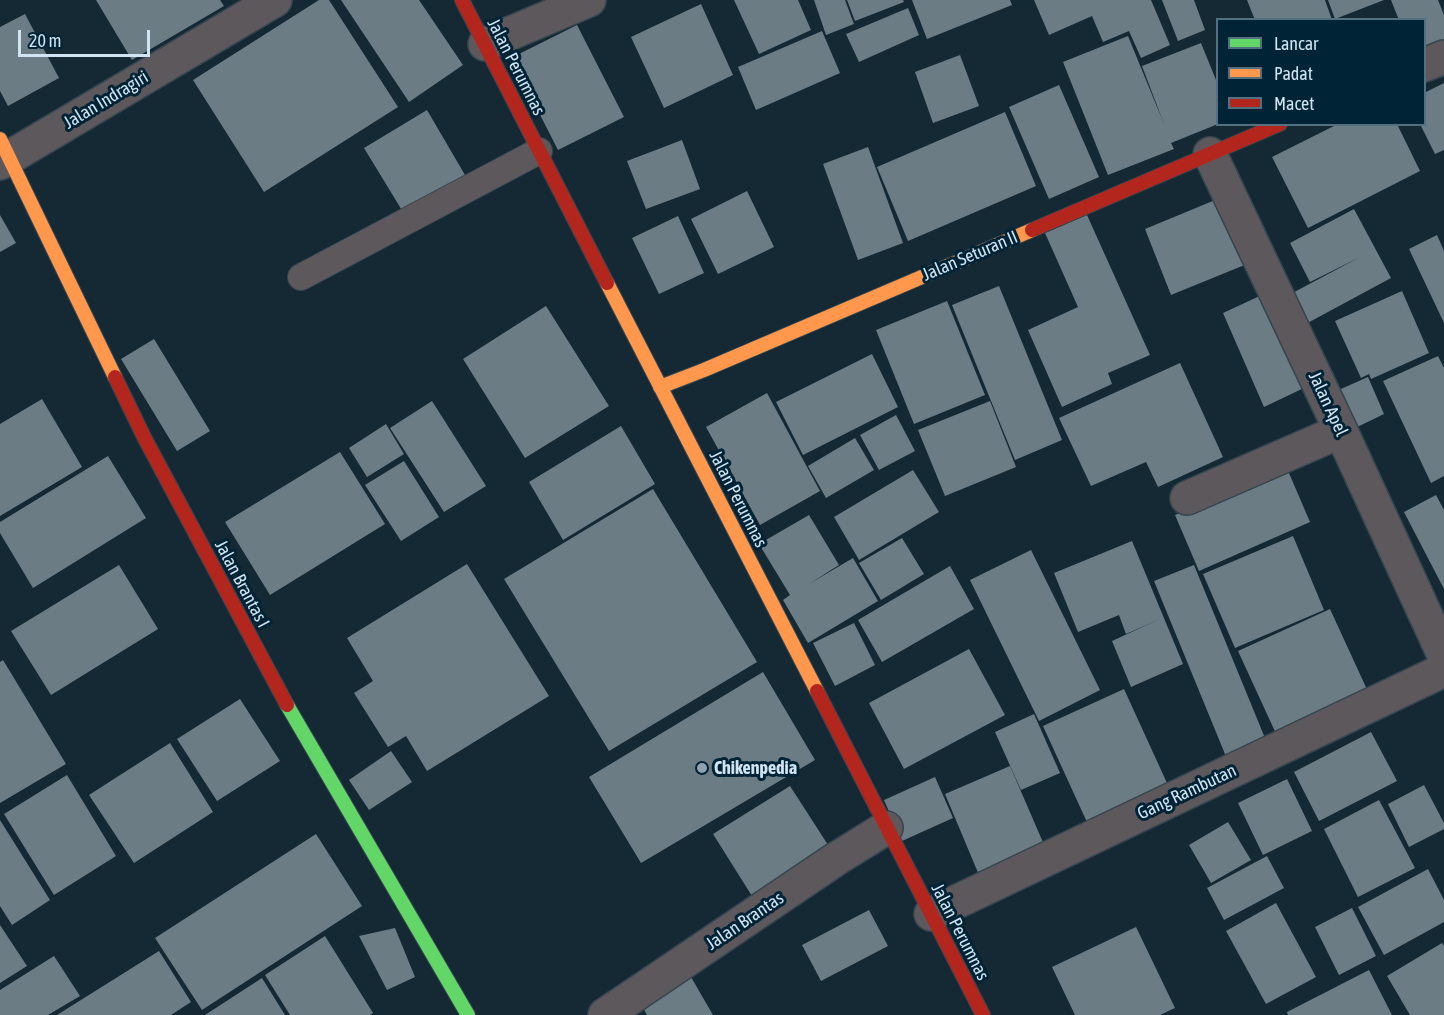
<!DOCTYPE html>
<style>
body{margin:0}
#map{position:relative;width:1444px;height:1015px;overflow:hidden;background:#142934;font-family:"Asap Condensed",sans-serif}
canvas{display:block}
.legend{position:absolute;left:1216px;top:18px;width:210px;height:108px;box-sizing:border-box;background:#002336;border:2px solid #537081;margin:0;padding:8px 10px;list-style:none;font-size:18px;color:#d0e4f1}
.legend li{display:flex;align-items:center;gap:12px;height:30px}
.legend b{width:30px;border:2px solid #537081}
.scale{position:absolute;left:18px;top:30px;width:132px;height:27px;box-sizing:border-box;border:3px solid #d0e4f1;border-top:0;padding-left:8px;font-size:18px;line-height:21px;white-space:nowrap;color:#d0e4f1;-webkit-text-stroke:4px #002336;paint-order:stroke}
</style>
<div id="map">
<canvas width="1444" height="1015"></canvas>
<ul class="legend">
<li><b style="height:8px;background:#63d668"></b>Lancar</li>
<li><b style="height:8px;background:#ff974d"></b>Padat</li>
<li><b style="height:8px;background:#b3261e"></b>Macet</li>
</ul>
<div class="scale">20 m</div>
</div>
<script>
const ctx = document.querySelector('canvas').getContext('2d');
ctx.lineJoin = 'round';
function fillPath(path, color) { ctx.fillStyle = color; ctx.fill(path, 'evenodd'); }
function strokePath(path, color, width, dash) { ctx.strokeStyle = color; ctx.lineWidth = width; ctx.lineCap = dash ? 'butt' : 'round'; ctx.setLineDash(dash || []); ctx.stroke(path); }
function label(font, color, halo, rows, align = 'center') {
  ctx.font = font + ' "Asap Condensed",sans-serif'; ctx.lineWidth = 6; ctx.setLineDash([]); ctx.textBaseline = 'middle'; ctx.strokeStyle = halo; ctx.fillStyle = color; for (const [text, x, y, turn = 0] of rows) {
    ctx.save(); ctx.translate(x, y); ctx.rotate((+turn || 0) * Math.PI / 180); ctx.textAlign = isNaN(turn) ? turn : align; if (halo) ctx.strokeText(text, 0, 0); ctx.fillText(text, 0, 0); ctx.restore();
  }
}
fillPath(new Path2D(`
 M96 0H220L224 6 132 60Z
 M319 0H329L398 107 264 192 193 80Z
 M341 0H419L463 65 409 102Z
 M734 0H798L811 30 759 54Z
 M814 0H845L854 24 826 35Z
 M847 0H903L904 2 855 21Z
 M912 0H1010L1012 5 927 39Z
 M1034 0H1151L1170 45 1141 58 1129 31 1103 42 1092 16 1049 35Z
 M1162 0H1194L1205 30 1178 41Z
 M1247 0H1325L1332 20H1255Z
 M1328 0H1384L1335 19Z
 M1391 0H1438L1444 15V42L1424 51V20H1399Z
 M701 4 733 75 664 108 631 37Z
 M908 8 919 35 859 62 846 34Z
 M25 14 59 78 8 106 0 91V27Z
 M577 25 624 117 558 150 511 58Z
 M822 31 840 73 756 110 738 67Z
 M1128 36 1164 124 1142 66 1201 43 1218 85V124L1171 143 1174 149 1108 175 1063 62Z
 M960 55 979 106 933 123 915 72Z
 M1444 83V150L1435 154 1420 124H1424V93Z
 M1059 85 1099 177 1049 199 1009 107Z
 M427 110 465 175 403 212 364 148Z
 M1005 112 1036 186 908 241 877 167Z
 M1338 124H1397L1420 171 1308 228 1272 157Z
 M682 140 700 189 646 209 627 161Z
 M868 147 903 243 858 260 823 164Z
 M747 191 774 247 718 274 691 219Z
 M1220 198 1247 264 1171 295 1145 229Z
 M1354 209 1391 278 1302 326 1285 297 1360 257 1310 282 1290 243Z
 M0 215 16 243 0 252Z
 M1087 215 1150 355 1108 373 1112 384 1062 407 1028 330 1078 307 1045 233Z
 M678 216 704 273 659 294 632 238Z
 M1437 235 1444 251V323L1409 249Z
 M999 286 1062 440 1015 460 952 305Z
 M1402 291 1429 353 1371 379 1369 374 1361 378 1335 321Z
 M1264 294 1306 387 1264 407 1223 313Z
 M947 301 985 395 914 424 876 330Z
 M546 306 609 406 525 458 463 359Z
 M154 339 210 431 177 451 121 359Z
 M872 354 898 407 803 455 776 402Z
 M1438 356 1444 368V476L1431 483 1383 381Z
 M1180 363 1223 457 1158 487 1146 462 1091 486 1059 418Z
 M1368 377 1384 414 1351 430 1334 392Z
 M767 393 820 491 760 525 706 427Z
 M42 399 82 467 0 516V424Z
 M432 401 486 486 444 512 390 428Z
 M990 401 1016 467 945 496 918 430Z
 M896 415 915 451 879 470 860 435Z
 M386 424 404 454 367 477 349 448Z
 M621 426 655 484 563 540 529 482Z
 M855 438 874 470 826 498 808 466Z
 M340 452 385 524 270 595 225 522Z
 M108 456 146 518 33 588 0 533V522Z
 M404 461 439 517 401 541 365 485Z
 M1286 466 1310 522 1199 571 1175 515Z
 M913 470 939 512 859 560 834 517Z
 M653 489 757 662 609 751 504 579Z
 M1436 495 1444 510V589L1404 512Z
 M809 515 839 565 809 584 853 558 878 601 808 643 783 600 790 595 759 544Z
 M1293 536 1324 610 1235 648 1203 574Z
 M902 538 924 574 881 600 859 563Z
 M1132 541 1183 664 1131 687 1112 641 1160 619 1126 634 1119 615 1078 632 1054 573Z
 M1031 550 1100 690 1039 721 970 580Z
 M467 564 549 696 427 771 406 736 388 747 354 693 373 681 347 638Z
 M119 565 158 629 51 695 11 631Z
 M1194 565 1267 743 1227 759 1154 581Z
 M950 566 974 609 882 662 858 620Z
 M1330 609 1370 696 1278 738 1238 651Z
 M854 623 875 665 835 686 813 643Z
 M969 649 1005 715 904 769 869 703Z
 M3 660 66 764 0 803V662Z
 M763 672 815 760 641 863 589 777Z
 M1124 689 1172 794 1091 831 1043 726Z
 M240 699 280 761 217 801 177 739Z
 M1034 714 1060 773 1021 790 995 732Z
 M1371 732 1397 781 1319 821 1294 772Z
 M170 743 213 812 134 863 89 795Z
 M391 751 412 782 369 810 349 780Z
 M1010 766 1045 847 979 875 945 794Z
 M67 775 116 856 54 895 4 814Z
 M935 777 953 818 902 841 884 800Z
 M1287 779 1312 831 1263 855 1238 803Z
 M1424 785 1444 823V829L1409 847 1388 804Z
 M790 786 830 848 752 896 713 834Z
 M1379 800 1415 868 1358 897 1324 829Z
 M0 820 50 900 12 925 0 906Z
 M1228 822 1251 860 1211 883 1189 845Z
 M316 834 362 906 202 1010 155 938Z
 M1267 856 1284 888 1224 920 1207 888Z
 M1428 869 1444 900V922L1384 955 1358 907Z
 M1276 903 1316 977 1266 1004 1226 931Z
 M1352 908 1376 956 1339 975 1315 927Z
 M869 910 888 946 821 981 802 945Z
 M0 925 27 966 0 983Z
 M1136 927 1175 1008 1160 1015H1075L1052 967Z
 M395 928 415 977 387 990 359 936Z
 M325 936 373 1013 370 1015H290L265 975Z
 M1442 943 1444 946V1015H1410L1387 976Z
 M159 951 191 1002 171 1015H57Z
 M54 956 80 996 48 1015H0V990Z
 M1369 970 1392 1015H1288L1287 1012Z
 M691 977 713 1015H647L642 1006Z
 M262 978 285 1015H205Z`), '#6b7c85');
const lane = new Path2D(`
 M301 277 539 151`);
const street = new Path2D(`
 M485 44 589 0
 M1424 65 1444 57
 M1210 154 1341 431 1444 655
 M0 163 275 0
 M1187 498 1341 431
 M931 914 1444 670
 M605 1015 836 859 886 828`);
const fast = new Path2D(`
 M287 705 468 1015`);
const slow = new Path2D(`
 M0 139 115 377
 M607 283 817 691
 M660 387 704 370 1032 230`);
const jam = new Path2D(`
 M462 0 607 283
 M1032 230 1280 124
 M115 377 144 437 287 705
 M817 691 983 1015`);
strokePath(lane, '#354650', 28);
strokePath(street, '#354650', 36);
strokePath(fast, '#354650', 16);
strokePath(slow, '#354650', 16);
strokePath(jam, '#354650', 16);
strokePath(lane, '#5d585c', 26);
strokePath(street, '#5d585c', 33);
strokePath(fast, '#63d668', 14);
strokePath(slow, '#ff974d', 14);
strokePath(jam, '#b3261e', 14);
for (const [x, y, r, color] of [
 [702,768,6,"#8ea3af"]
]) { const dot = new Path2D(); dot.arc(x, y, r, 0, 2 * Math.PI); ctx.fillStyle = color; ctx.fill(dot); strokePath(dot, '#002336', 2); }
label('18px', '#d0e4f1', '#002336', [
 ["Jalan Perumnas",516,67,63],
 ["Jalan Indragiri",106,100,-31],
 ["Jalan Seturan II",970,256,-23],
 ["Jalan Apel",1328,404,65],
 ["Jalan Perumnas",738,499,63],
 ["Jalan Brantas I",242,584,62],
 ["Gang Rambutan",1187,792,-25],
 ["Jalan Brantas",745,921,-34],
 ["Jalan Perumnas",960,932,63]
]);
label('bold 18px', '#d0e4f1', '#002336', [
 ["Chikenpedia",714,768]
], 'left');
</script>
